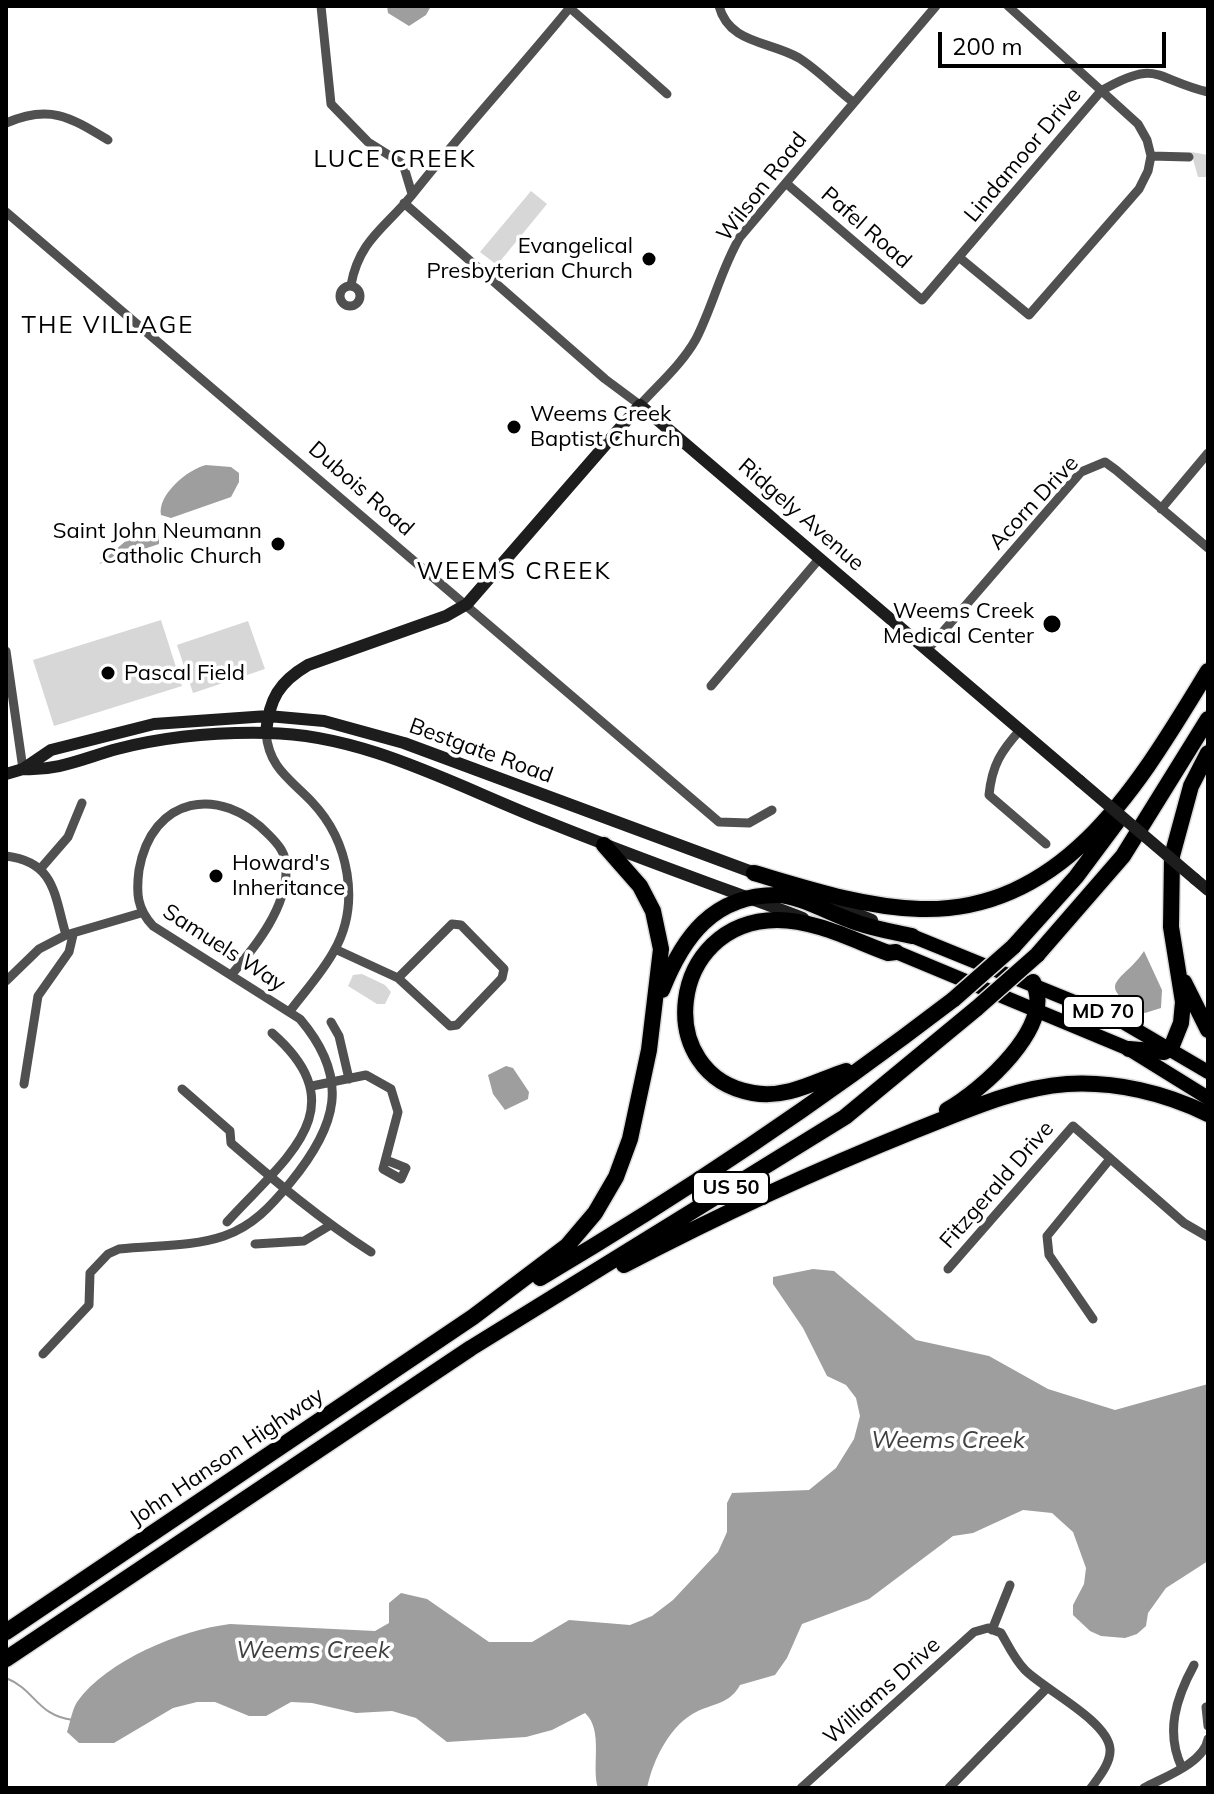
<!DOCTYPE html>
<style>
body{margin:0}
#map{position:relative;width:1214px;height:1794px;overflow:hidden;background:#fff;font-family:Mulish,sans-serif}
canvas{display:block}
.frame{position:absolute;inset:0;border:8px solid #000;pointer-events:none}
.scale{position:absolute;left:938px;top:32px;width:228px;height:36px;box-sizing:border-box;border:4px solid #000;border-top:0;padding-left:10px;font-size:24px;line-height:28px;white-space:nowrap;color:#000;-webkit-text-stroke:6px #fff;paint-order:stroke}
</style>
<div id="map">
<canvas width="1214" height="1794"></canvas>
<div class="frame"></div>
<div class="scale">200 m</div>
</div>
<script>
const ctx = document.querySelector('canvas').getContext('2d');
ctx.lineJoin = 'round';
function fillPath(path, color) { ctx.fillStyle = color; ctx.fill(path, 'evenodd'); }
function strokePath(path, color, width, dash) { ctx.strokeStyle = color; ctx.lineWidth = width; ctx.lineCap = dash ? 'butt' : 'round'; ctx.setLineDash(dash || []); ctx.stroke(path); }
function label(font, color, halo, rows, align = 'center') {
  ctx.font = font + ' Mulish,sans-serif'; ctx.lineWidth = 7; ctx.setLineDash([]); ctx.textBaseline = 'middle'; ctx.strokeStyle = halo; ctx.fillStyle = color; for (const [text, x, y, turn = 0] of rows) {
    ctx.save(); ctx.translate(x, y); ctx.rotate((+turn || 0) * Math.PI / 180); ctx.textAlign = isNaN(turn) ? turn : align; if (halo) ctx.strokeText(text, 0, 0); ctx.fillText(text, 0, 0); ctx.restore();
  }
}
fillPath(new Path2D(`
 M1191 152 1208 155V177H1198Z
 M531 191 547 204 497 265 480 252Z
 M161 620 182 686 54 726 33 660Z
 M248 621 265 669 193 693 177 645Z
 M362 974 385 985 391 992 385 1004H377L348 986 353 975Z`), '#d7d7d7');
fillPath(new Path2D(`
 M387 6H431L426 15 409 26 388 13Z
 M206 465 231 467 239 473V482L231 497 171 518 161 515C157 495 188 469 206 465Z
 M152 525 159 536V544L99 564 143 526Z
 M1144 951 1162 990 1161 1008 1145 1013C1090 983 1124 982 1144 951Z
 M506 1066 513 1068 529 1092 528 1099 505 1110 493 1094 488 1075Z
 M813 1269 834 1271 916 1340 989 1356 1048 1389 1115 1410 1208 1384V1561L1166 1588 1148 1613 1146 1626 1137 1634 1125 1638 1101 1636 1090 1631 1073 1615V1605L1084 1584 1086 1568 1073 1532 1052 1513 1023 1510 973 1533 953 1536 869 1599 802 1624 787 1658 775 1675 740 1685C730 1703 716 1703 698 1711 670 1724 653 1760 647 1788H598C591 1767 604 1730 585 1713L552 1730 526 1737 447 1742 416 1718 392 1711 356 1713 312 1703 291 1702 266 1716H249L215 1702H197L173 1708 114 1743H79L67 1732C70 1723 72 1710 77 1702 107 1660 181 1630 230 1624L375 1631 389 1623V1603L401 1593 427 1599 489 1642H532L569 1620 630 1625 652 1616 673 1600 718 1552 727 1532V1503L732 1493 809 1490 836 1468 854 1439 860 1416 856 1398 846 1385 827 1376 803 1328 773 1284V1277Z`), '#9e9e9e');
strokePath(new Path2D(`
 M6 1678C36 1690 36 1715 73 1720`), '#9e9e9e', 2);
const primary = new Path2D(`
 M912 936 1121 1021 1208 1072
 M896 952 1129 1049 1208 1098`);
const motorway = new Path2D(`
 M754 873C808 889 863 907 920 909 1067 913 1141 780 1208 671
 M1013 947 1076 877 1117 822
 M1037 955 1123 856 1208 719
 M1184 982 1208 1030
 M662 990C683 937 713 895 777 895 799 895 835 916 858 923 875 929 894 932 912 936
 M1129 1049 1164 1052 1171 1048 1181 1023 1183 1002 1171 927 1172 856 1191 786 1208 753
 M846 1071C816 1081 787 1099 753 1093 652 1076 667 921 777 920 815 920 853 940 888 953L896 952
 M947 1110C981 1091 1056 1026 1033 982
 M624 1265C719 1215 817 1170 916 1130 965 1111 1014 1088 1067 1084 1115 1081 1165 1093 1208 1114
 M540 1278C683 1194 822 1100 954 999
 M6 1632 473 1317 567 1246 595 1213 616 1177 630 1139 649 1050 661 949 653 911 640 886 604 845
 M6 1659 471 1348 845 1117 977 1008`);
strokePath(primary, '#dbdbdb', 17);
strokePath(motorway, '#dbdbdb', 19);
strokePath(new Path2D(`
 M321 6 331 104 368 142 403 164 412 194
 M719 6C729 44 770 41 799 58 818 70 835 88 853 102
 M1008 6 1138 124 1147 140 1151 156 1189 157
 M570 8 667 94
 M6 123C50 104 70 117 108 140
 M787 184 922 300 1101 91C1158 58 1154 79 1208 92
 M404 203 605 379 640 405C659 384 682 364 696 339 713 306 721 269 740 237L936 6
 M6 212 719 822 749 823 772 810
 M960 258 1029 315 1139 189 1148 171 1151 156
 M351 285C359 240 386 227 412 195 463 130 519 70 571 6
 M340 296a10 10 0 1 1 20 0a10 10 0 1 1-20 0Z
 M1161 509 1208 453
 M928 649 1081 472 1105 462 1116 470 1208 548
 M6 651 23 769
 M711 686 819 559
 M1021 729C1001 751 992 765 989 795L1046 844
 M266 733C269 768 290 779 312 802 349 841 361 904 334 951 322 973 305 991 290 1011
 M6 856C55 862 54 894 66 935
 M42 867 68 837 82 803
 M335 949 398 978 450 1026 457 1025 502 978 504 969 461 925 452 924 398 978
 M6 981 39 949 66 935 141 913
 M331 1022 339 1036 349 1079
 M24 1084 38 996 69 952 73 935
 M312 1086 366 1075 391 1089 398 1112 383 1169 401 1179 406 1168 386 1160
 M182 1089 230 1131 231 1143C276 1182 321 1220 371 1252
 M227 1222C284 1159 359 1109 272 1033
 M255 1244 304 1241 329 1226
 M948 1269 1073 1126 1184 1223 1208 1237
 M1093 1319 1049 1255 1047 1236 1110 1159
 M43 1354 89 1305 90 1273 108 1254 119 1249C153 1245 192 1247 224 1236 253 1226 271 1206 290 1183 337 1126 351 1079 300 1019L153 926C137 909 136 893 139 870 152 796 220 784 269 835 278 844 286 853 286 867 288 906 256 946 232 974
 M992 1630 1010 1585
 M1206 1707 1208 1726
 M1182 1768C1165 1732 1176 1698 1194 1665
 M801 1788 974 1632 988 1628 1001 1633C1008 1645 1015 1660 1025 1670 1045 1690 1108 1721 1110 1749 1111 1763 1099 1777 1091 1788
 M949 1788 1046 1689
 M1144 1788C1164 1777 1204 1763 1208 1739`), '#505050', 9);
strokePath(new Path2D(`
 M266 733C269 699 279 682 308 665L446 616 467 604 640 405 1080 781
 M23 769C58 771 84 758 117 749 164 737 218 732 267 733 365 734 458 787 548 822 632 856 717 886 803 918
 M6 774 23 769 51 750 154 724 268 716 324 721 404 743 760 875
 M1195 879 1208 890
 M822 900 872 920`), '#1d1d1d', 12);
strokePath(primary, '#000', 14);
strokePath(motorway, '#000', 16);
const motorwayBridge = new Path2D(`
 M954 999 1013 947
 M977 1008 1037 955`);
strokePath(motorwayBridge, '#dbdbdb', 19, []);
strokePath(new Path2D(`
 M1080 781 1195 879`), '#1d1d1d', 12);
strokePath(motorwayBridge, '#000', 16);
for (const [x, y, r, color] of [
 [649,259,8,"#000"],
 [514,427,8,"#000"],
 [278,544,8,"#000"],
 [1052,624,10,"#000"],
 [108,673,8,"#000"],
 [216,876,8,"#000"]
]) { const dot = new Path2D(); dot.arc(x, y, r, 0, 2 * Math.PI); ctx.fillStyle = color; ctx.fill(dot); strokePath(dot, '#fff', 3); }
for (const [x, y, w] of [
 [1103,1012,80],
 [731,1188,76]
]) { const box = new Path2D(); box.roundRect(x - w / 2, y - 16, w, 32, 6); ctx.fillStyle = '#fff'; ctx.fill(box); strokePath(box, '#000', 2); }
label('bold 20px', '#000', null, [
 ["MD 70",1103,1012],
 ["US 50",731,1188]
]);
label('22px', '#000', '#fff', [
 ["Lindamoor Drive",1023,155,-50],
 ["Wilson Road",762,187,-52],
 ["Pafel Road",866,228,41],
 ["Dubois Road",361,489,41],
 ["Acorn Drive",1034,503,-47],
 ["Ridgely Avenue",801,515,41],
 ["Bestgate Road",481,751,20],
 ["Samuels Way",224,948,33],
 ["Fitzgerald Drive",997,1185,-49],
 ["John Hanson Highway",227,1457,-34],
 ["Williams Drive",882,1691,-42]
]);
label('22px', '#000', '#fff', [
 ["Evangelical",633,246],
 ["Presbyterian Church",633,271],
 ["Weems Creek",530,414,"left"],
 ["Baptist Church",530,439,"left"],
 ["Saint John Neumann",262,531],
 ["Catholic Church",262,556],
 ["Weems Creek",1034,611],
 ["Medical Center",1034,636],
 ["Pascal Field",124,673,"left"],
 ["Howard's",232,863,"left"],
 ["Inheritance",232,888,"left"]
], 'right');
ctx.letterSpacing = '2px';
label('24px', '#000', '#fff', [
 ["LUCE CREEK",395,160],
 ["THE VILLAGE",108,326],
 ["WEEMS CREEK",514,572]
]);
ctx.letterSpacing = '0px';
label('italic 24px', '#3f3f3f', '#fff', [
 ["Weems Creek",948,1441],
 ["Weems Creek",313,1651]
]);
</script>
